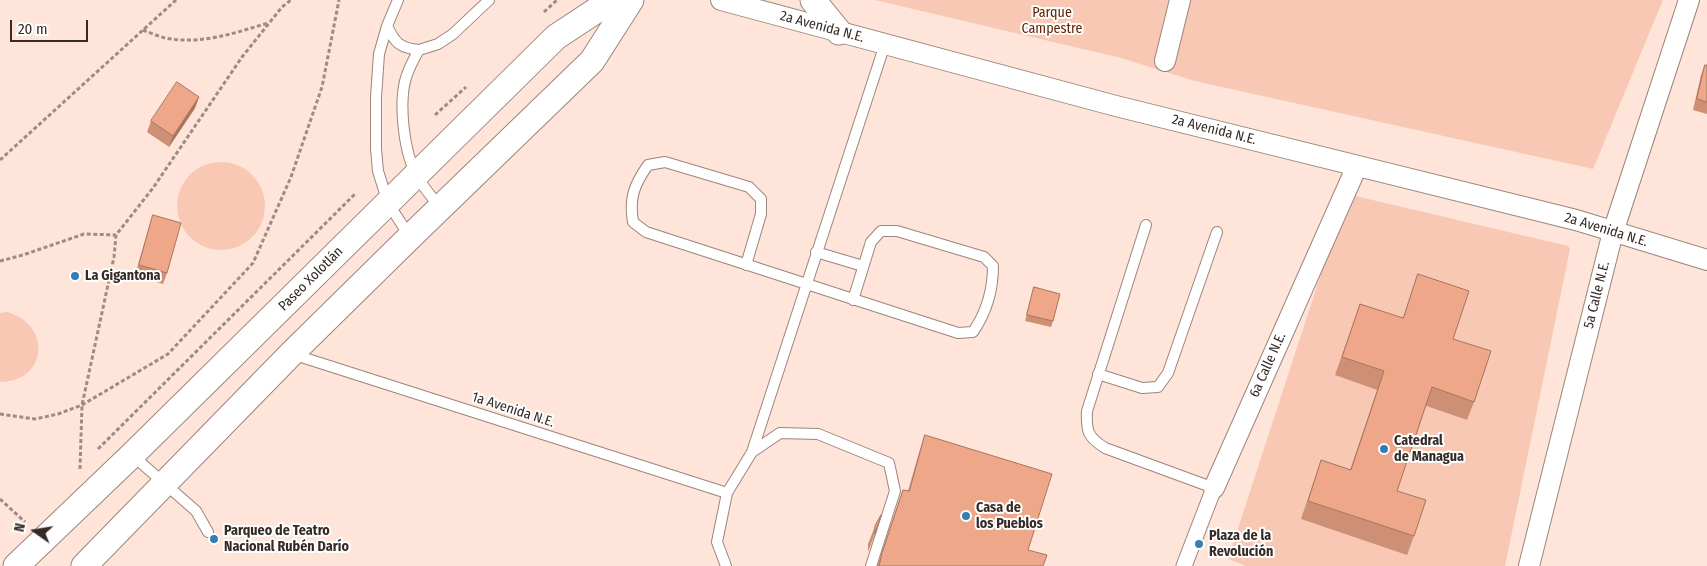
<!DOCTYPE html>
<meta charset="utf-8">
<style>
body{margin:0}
#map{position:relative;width:1707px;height:566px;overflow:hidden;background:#fee4d9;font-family:"Fira Sans Condensed",sans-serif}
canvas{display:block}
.north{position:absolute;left:10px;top:506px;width:50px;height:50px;-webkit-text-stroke:4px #fff;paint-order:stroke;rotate:283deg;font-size:14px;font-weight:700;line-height:20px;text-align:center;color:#342a26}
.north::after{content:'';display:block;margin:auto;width:18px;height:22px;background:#342a26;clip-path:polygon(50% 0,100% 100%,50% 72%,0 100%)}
.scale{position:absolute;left:10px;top:20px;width:78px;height:22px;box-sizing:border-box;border:2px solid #342a26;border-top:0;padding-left:6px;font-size:15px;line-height:18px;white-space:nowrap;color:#342a26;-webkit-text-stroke:4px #fff;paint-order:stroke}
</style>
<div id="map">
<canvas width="1707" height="566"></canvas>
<div class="north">N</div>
<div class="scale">20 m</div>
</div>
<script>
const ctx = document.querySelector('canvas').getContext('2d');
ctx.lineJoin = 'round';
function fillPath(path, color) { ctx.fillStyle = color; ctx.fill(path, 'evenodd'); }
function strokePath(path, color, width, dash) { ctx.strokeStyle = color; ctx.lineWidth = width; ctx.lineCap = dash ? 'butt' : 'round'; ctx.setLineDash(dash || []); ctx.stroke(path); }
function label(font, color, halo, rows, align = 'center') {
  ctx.font = font + ' "Fira Sans Condensed",sans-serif'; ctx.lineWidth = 4; ctx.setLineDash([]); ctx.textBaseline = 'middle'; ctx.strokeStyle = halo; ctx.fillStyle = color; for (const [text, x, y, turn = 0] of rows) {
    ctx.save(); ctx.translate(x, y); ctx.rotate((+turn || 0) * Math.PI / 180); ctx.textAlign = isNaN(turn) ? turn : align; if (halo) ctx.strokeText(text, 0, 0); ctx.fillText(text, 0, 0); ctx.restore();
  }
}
fillPath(new Path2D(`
 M875 0H1663L1593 169 1195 81 1121 58Z
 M177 206a44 44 0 1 1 88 0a44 44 0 1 1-88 0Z
 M1347 194 1568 246 1570 249 1505 566H1246L1228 559ZM1397 337 1467 420 1425 406 1391 509 1344 489 1377 390 1336 375Z
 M7 312C53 325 47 382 0 382V313Z`), '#f8c8b4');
const service = new Path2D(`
 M398 0 387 26 379 54 376 97V149L378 171 388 203 410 237
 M387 26C395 43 400 48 419 50
 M440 208C432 197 423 187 417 176 404 153 399 107 405 81 408 70 413 60 419 50L438 44 453 34 489 0
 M1146 225 1087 411C1086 432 1088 437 1105 448L1214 488
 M816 252 863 266
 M746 265 761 214V199L749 187 665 162 648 165C634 185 629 198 633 222L646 232 958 333 973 332C986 313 993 289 993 266L984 257 897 231H881L871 242 853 300
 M292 354 727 493
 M1098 374 1142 388 1158 387 1168 373 1217 232
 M752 452 885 44
 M132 455 196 511 208 532
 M726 566 717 542 727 493 752 452 780 433 818 434 889 463 895 491 871 566`);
const pedestrian = new Path2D(`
 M1184 566 1214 488`);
const minor = new Path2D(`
 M721 0 1116 106 1576 220 1707 260
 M1165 61 1180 0
 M1214 488 1357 166
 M1529 566 1613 232 1689 0`);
const tertiary = new Path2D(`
 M813 0 839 32
 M16 566 132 455 556 37 612 0
 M84 566 291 354 410 237 592 61 631 0`);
strokePath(service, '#9c857b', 12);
strokePath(pedestrian, '#9c857b', 17);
strokePath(minor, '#9c857b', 22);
strokePath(tertiary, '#9c857b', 27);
strokePath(new Path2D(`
 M544 12 557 0
 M143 30C150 33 158 36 165 38 201 45 235 33 268 23
 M435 115 466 87
 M0 160 176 0
 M0 261 23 255 84 234 116 235
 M0 414 35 419 58 414 82 405 168 354 253 263 291 177 322 87 339 0
 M98 449 355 194
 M80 469 82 405 114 257 116 235 153 188 242 57 282 7 291 0
 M0 499 25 522`), '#9e8b83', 3, [4, 2.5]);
strokePath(service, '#fff', 10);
strokePath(pedestrian, '#fff', 15);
strokePath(minor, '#fff', 20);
strokePath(tertiary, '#fff', 25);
fillPath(new Path2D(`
 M1705 65H1707V114L1693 110 1701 75Z
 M199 97 195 108 169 147 147 132 151 121Z
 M153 215 167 273 163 284 135 275Z
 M1418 274 1453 339 1474 402 1467 420 1426 406 1397 491 1414 536 1407 555 1301 519 1321 460 1350 470 1377 390 1335 375 1360 304 1403 318Z
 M1034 287 1053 321 1051 327 1025 321Z
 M925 435 1028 550 1043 566H877L903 490 908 491 919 453Z
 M875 526V534L868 552V544Z`), '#cd9075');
fillPath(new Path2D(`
 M199 97 195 108 169 147 173 136Z`), '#a7755f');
const building = new Path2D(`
 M1705 65H1707V102L1697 99Z
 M177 82 199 97 173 136 151 121Z
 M153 215 181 223 167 273 139 265Z
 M1418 274 1469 291 1453 339 1491 351 1474 402 1432 387 1397 491 1426 500 1414 536 1308 501 1321 460 1351 470 1384 371 1342 357 1360 304 1403 318Z
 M1034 287 1060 294 1053 321 1027 315Z
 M925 435 1052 474 1028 550 1047 555 1043 566H879L882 553 903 490 909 491Z
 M881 515 875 534V526Z`);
fillPath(building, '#eea788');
strokePath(building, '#a7755f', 1);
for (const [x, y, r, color] of [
 [75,276,5,"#357db2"],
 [1384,449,5,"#357db2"],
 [966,516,5,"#357db2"],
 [214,539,5,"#357db2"],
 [1199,544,5,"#357db2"]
]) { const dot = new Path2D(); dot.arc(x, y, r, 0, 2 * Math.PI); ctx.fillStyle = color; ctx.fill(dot); strokePath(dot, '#fff', 2); }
label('14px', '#612300', '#fff', [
 ["Parque",1052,13],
 ["Campestre",1052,29]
]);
label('14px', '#342a26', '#fff', [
 ["2a Avenida N.E.",822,27,15],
 ["2a Avenida N.E.",1214,130,14],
 ["2a Avenida N.E.",1606,230,17],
 ["Paseo Xolotlán",311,279,-45],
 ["5a Calle N.E.",1597,295,-76],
 ["6a Calle N.E.",1268,365,-66],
 ["1a Avenida N.E.",513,410,18]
]);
label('bold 14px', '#342a26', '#fff', [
 ["La Gigantona",85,276],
 ["Catedral",1394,441],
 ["de Managua",1394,457],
 ["Casa de",976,508],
 ["los Pueblos",976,524],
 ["Parqueo de Teatro",224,531],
 ["Nacional Rubén Darío",224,547],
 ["Plaza de la",1209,536],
 ["Revolución",1209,552]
], 'left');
</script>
